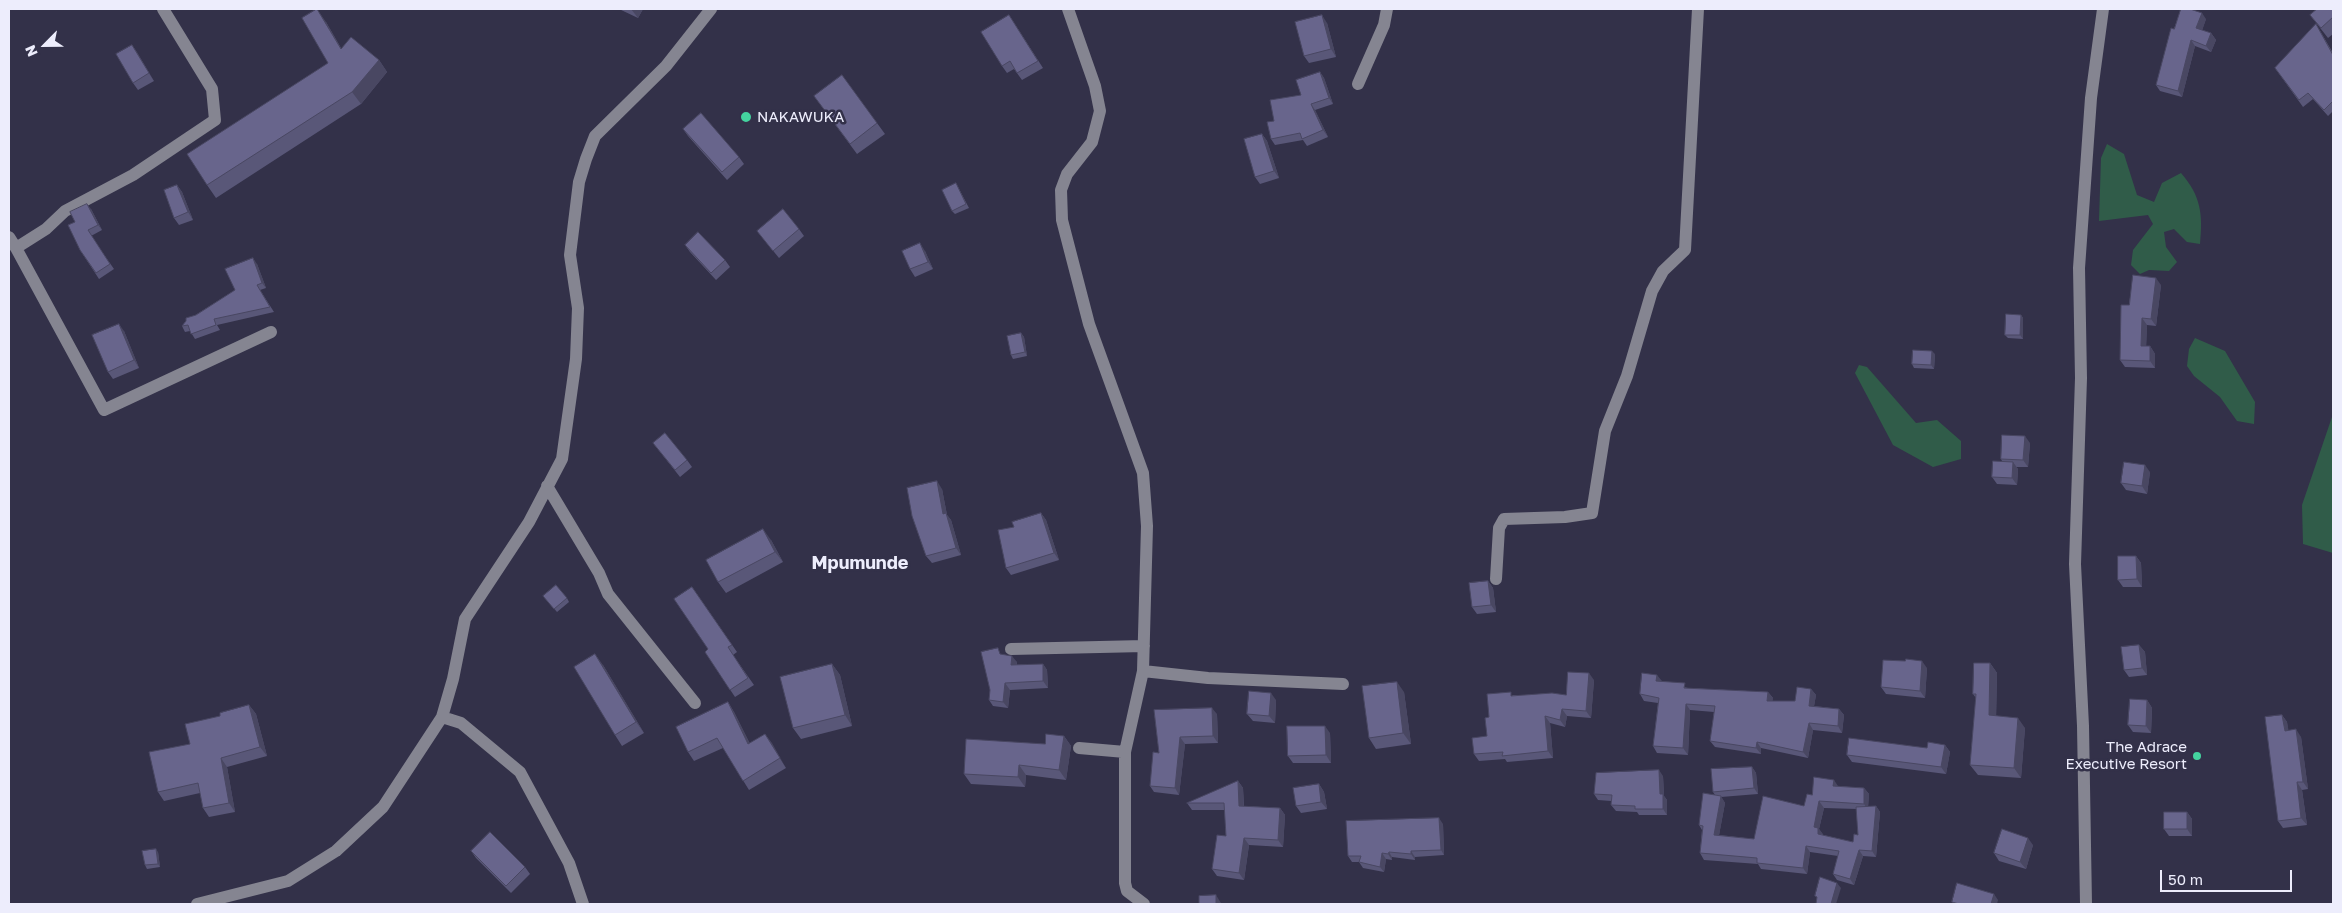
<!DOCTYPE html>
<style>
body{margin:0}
#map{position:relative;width:2342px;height:913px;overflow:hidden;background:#333149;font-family:"Golos Text",sans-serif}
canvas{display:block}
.frame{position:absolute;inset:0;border:10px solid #ededfc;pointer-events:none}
.north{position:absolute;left:20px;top:20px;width:50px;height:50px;-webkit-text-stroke:4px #333149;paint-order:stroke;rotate:247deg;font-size:14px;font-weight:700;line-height:20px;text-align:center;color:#ededfc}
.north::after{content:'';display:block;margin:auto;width:18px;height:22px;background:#ededfc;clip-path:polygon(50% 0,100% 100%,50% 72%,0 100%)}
.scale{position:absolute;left:2160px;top:870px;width:132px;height:22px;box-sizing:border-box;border:2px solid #ededfc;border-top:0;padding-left:6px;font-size:15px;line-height:18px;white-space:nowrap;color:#ededfc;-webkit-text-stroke:4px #333149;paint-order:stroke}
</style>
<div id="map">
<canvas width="2342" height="913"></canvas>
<div class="frame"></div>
<div class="north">N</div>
<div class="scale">50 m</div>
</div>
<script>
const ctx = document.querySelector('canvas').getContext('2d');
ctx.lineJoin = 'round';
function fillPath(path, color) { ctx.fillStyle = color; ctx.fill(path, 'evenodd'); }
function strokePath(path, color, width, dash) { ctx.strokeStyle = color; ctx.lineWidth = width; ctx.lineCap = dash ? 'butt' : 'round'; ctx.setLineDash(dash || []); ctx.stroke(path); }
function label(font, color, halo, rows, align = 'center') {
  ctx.font = font + ' "Golos Text",sans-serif'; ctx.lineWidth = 5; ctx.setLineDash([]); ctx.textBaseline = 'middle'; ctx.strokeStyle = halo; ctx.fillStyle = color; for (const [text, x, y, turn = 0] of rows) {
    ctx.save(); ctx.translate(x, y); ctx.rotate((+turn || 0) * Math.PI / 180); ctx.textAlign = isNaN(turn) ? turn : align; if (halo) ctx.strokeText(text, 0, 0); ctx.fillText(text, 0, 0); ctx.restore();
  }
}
fillPath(new Path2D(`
 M2107 144 2124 154 2137 195 2154 202 2162 183 2181 173C2201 196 2203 214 2200 244L2187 242 2174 229 2164 232 2166 247 2177 262 2169 271 2149 270 2140 274 2131 265 2133 250 2153 224 2148 215 2099 221 2101 158Z
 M2195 338 2225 351 2255 402 2254 424 2237 421 2220 397 2194 376 2187 366 2189 349Z
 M1859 365 1867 367 1916 423 1937 420 1961 441V459L1933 467 1893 445 1855 373Z
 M2333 414V553L2303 544 2302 505Z`), '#305c49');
strokePath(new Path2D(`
 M1068 9 1095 86 1100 111 1092 142 1067 174 1061 190 1062 220 1089 324 1143 473 1147 526 1143 671 1125 752V883L1127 891 1144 904
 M1358 84 1384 25 1387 9
 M9 237 16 248 46 229 65 211 133 175 215 120 212 89 163 9
 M16 248 104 410 271 332
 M547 486 599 573 608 594 695 703
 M1496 579 1499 528 1504 519 1565 517 1592 513 1605 431 1627 376 1652 291 1663 271 1685 250 1698 9
 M1011 649 1144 646
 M1143 671 1208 678 1343 684
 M442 717 461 723 520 772 569 863 583 904
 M1079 748 1125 752
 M197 904 288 881 336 851 383 807 442 717 453 679 465 619 529 522 562 459 576 359 578 308 570 255 579 182 586 159 595 136 666 66 711 9
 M2086 904 2083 726 2075 564 2081 378 2079 268 2091 98 2103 9`), '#858591', 12);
fillPath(new Path2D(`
 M619 9H643L638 18Z
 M2333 9V34L2328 38 2310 15Z
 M1009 15 1043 68 1022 80 1014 69 1007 73 1002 66Z
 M2206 19 2202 30 2211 33 2216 40 2211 52 2195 46 2182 97 2160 91 2156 85 2174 29Z
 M326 22 341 48 379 60 387 72 361 104 216 198 207 185 328 63Z
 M1327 23 1336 57 1309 63 1304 56Z
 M2316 24 2333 53V111L2328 116 2313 99 2303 107 2275 68Z
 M132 45 154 81 138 90 133 83Z
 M1320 72 1324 78 1333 104 1315 110 1328 137 1307 146 1303 140 1275 145 1271 139 1274 121 1301 95Z
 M814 96 877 123 885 134 857 154Z
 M683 129 739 157 744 164 727 180 688 136Z
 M1262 134 1267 141 1279 178 1260 184 1255 177Z
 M177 185 182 192 193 220 179 225 174 218Z
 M958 187 969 208 955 214 952 211Z
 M91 209 102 230 91 236 114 269 99 279 80 250 75 222Z
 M799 229 804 236 779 258 757 231Z
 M685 245 725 260 730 267 716 280 690 252Z
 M925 251 933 269 915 277 910 269Z
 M257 264 266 288 260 290 274 312 217 325 220 330 195 339 190 331 185 332 182 326 186 321 235 290Z
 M2161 285 2156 326 2147 325 2146 346H2150L2155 354V368L2125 367 2120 360 2129 305Z
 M2021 315 2023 318V339L2008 338 2005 335Z
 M124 331 139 368 113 379 108 372Z
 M1021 333 1024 337 1027 356 1013 359 1011 355Z
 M1935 354 1934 369 1914 368 1912 364Z
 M653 443 687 460 692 467 680 477Z
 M2030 443 2028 467H2016L2018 469 2017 485 1997 484 1992 477 2002 461 2001 459Z
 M2150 472 2147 494 2126 490 2121 483Z
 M942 489 947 515 951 520 961 555 932 563 926 556Z
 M1041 513 1046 520 1059 560 1011 575 1006 568 1014 527Z
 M771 540 783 562 726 593 718 582Z
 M2136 556 2141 563 2142 587H2123L2118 580Z
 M1488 581 1493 588 1496 612 1477 614 1472 607Z
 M692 587 737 652 733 655 754 685 735 697 705 652 708 649Z
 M543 596 567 598 569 602 557 612Z
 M2139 645 2145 652 2147 675 2129 677 2124 670Z
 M1003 655 1017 662V665L1043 664 1047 670 1048 688 1010 690 1008 708 993 706 989 700Z
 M1990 663 1997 673 1996 716 2025 728 2021 778 1978 775 1970 765 1976 698 1973 694Z
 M832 664 840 675 852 726 801 739 793 728Z
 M603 665 644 733 622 746 615 735Z
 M1927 668 1925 698 1886 694 1881 687Z
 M1594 680 1591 718 1567 716 1565 727 1550 723 1553 758 1507 762 1505 759 1479 761 1474 754 1487 736 1489 717 1513 695H1566Z
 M1662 682 1688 688 1768 692 1773 698 1772 701H1795L1811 689 1816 695 1814 706 1839 709 1844 715 1842 733 1813 730 1808 758 1761 748V754L1715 747 1710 741 1714 712 1690 710 1688 755 1657 753 1653 746 1658 703 1644 701 1640 694Z
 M1404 692 1411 744 1376 749 1369 738Z
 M1276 700 1275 723 1253 721 1247 714Z
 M2147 700 2152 708 2151 733 2133 732 2128 725Z
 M728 702 734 712 750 744 765 734 786 768 749 790 723 748 694 761 688 752Z
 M249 705 256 714 267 756 227 767 235 812 209 817 203 808 200 793 164 801 158 792 190 744 220 716Z
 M1154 710 1217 714 1218 743 1185 744 1179 795 1154 792 1150 786 1159 753Z
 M2282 715 2287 722 2288 730 2301 737 2308 789 2302 790 2307 825 2283 828 2278 821Z
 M1330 733 1331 763H1293L1288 756Z
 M1064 736 1071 746 1066 780 1026 775 1025 787 971 784 964 774 1045 744Z
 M1945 745 1950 752 1946 774 1852 762 1847 755 1927 748Z
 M1752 767 1756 773 1758 794 1721 797 1725 803 1719 835 1754 839 1804 806 1812 795 1838 786 1864 788 1869 794 1868 806H1876L1880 812 1876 857 1863 856 1854 885 1837 880 1833 874 1838 856 1810 852 1807 874 1761 869 1758 864 1704 860 1700 853 1702 830 1699 825 1715 795 1713 792ZM1824 808 1857 809 1858 835 1853 842 1823 835 1819 829Z
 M1663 776 1664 796 1667 800V815H1639L1637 812 1616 811 1611 805V801L1598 800 1594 794Z
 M1238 781 1243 788 1244 806 1280 808 1285 815 1283 847 1249 845 1244 880 1217 876 1212 869 1226 836 1225 810H1192L1187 803Z
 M1319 784 1324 792 1327 809 1301 813 1296 806Z
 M2187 812 2192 819V836H2169L2164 829Z
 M1443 824 1444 855 1415 857V860L1392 857V860L1386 859 1384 872 1363 868 1359 862H1352L1348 856Z
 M2033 845 2026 869 1999 861 1994 853Z
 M471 851 525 867 530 874 511 893 476 858Z
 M158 852 160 867 147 869 145 865Z`), '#595778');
fillPath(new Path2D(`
 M317 9 326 22 349 62 341 49Z
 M631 9H643L638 18Z
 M2202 13 2206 19 2201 34 2196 28Z
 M1322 15 1327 23 1336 57 1331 49Z
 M2211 33 2216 40 2211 52 2206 46Z
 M2191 40 2195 46 2182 97 2178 91Z
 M132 45 137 52 154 81 149 73Z
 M379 60 387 72 361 104 352 92Z
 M1320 72 1324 78 1333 104 1329 98Z
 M1311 104 1315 110 1328 137 1323 130Z
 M1262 134 1267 141 1279 178 1274 171Z
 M177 185 182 192 193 220 188 212Z
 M87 204 91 209 102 230 98 225Z
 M920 243 925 251 933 269 928 262Z
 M253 258 257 264 266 288 262 283Z
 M2156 278 2161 285 2156 326 2151 319Z
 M2021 315 2023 318V339L2020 335Z
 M2142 318 2147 325 2146 353 2141 346Z
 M119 324 124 331 139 368 134 360Z
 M1021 333 1024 337 1027 356 1025 352Z
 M2150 346 2155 354V368L2150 361Z
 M1932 351 1935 354 1934 369 1931 365Z
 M2025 436 2030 443 2028 467 2023 460Z
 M2013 462 2018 469 2017 485 2012 478Z
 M2145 465 2150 472 2147 494 2142 486Z
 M937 481 942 489 947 515 951 520 961 555 956 548 943 514Z
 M1041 513 1046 520 1059 560 1054 553Z
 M763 529 771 540 783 562 775 552Z
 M2136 556 2141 563 2142 587 2137 579Z
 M1488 581 1493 588 1496 612 1491 605Z
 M2139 645 2145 652 2147 675 2142 668Z
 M595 654 603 665 644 733 636 722Z
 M1012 656 1017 662 1016 672 1011 665Z
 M1922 661 1927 668 1925 698 1920 691Z
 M1990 663 1997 673 1996 726 1989 715Z
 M832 664 840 675 852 726 845 715Z
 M1043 664 1047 670 1048 688 1043 681Z
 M1589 673 1594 680 1591 718 1586 711Z
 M1657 675 1662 681H1656Z
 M1397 682 1404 692 1411 744 1403 733Z
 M1005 683 1010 690 1008 708 1003 702Z
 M1811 689 1816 695 1813 712 1809 706Z
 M1768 692 1773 698 1772 708 1767 701Z
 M1271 693 1276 700 1275 723 1269 716Z
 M2147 700 2152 708 2151 733 2146 726Z
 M728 702 734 712 755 754 748 744Z
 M1686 704 1690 710 1688 755 1683 748Z
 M249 705 256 714 267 756 260 747Z
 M1212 708 1217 714 1218 743 1213 736Z
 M1562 709 1567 716 1565 727 1560 720Z
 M1839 709 1844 715 1842 733 1838 726Z
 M2282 715 2287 722 2290 738 2285 731Z
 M1545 716 1550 723 1553 758 1548 751Z
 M2018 718 2025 728 2021 778 2014 768Z
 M1809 723 1813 730 1808 758 1803 752Z
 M1325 726 1330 733 1331 763 1326 755Z
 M2296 729 2301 737 2308 789 2303 782Z
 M765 734 772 743 786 768 780 758Z
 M1064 736 1071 746 1066 780 1059 770Z
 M1180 737 1185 744 1179 795 1175 788Z
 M1757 742 1761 748V754L1756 748Z
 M1945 745 1950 752 1946 774 1941 767Z
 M221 758 227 767 235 812 229 803Z
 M1019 765 1026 775 1025 787 1018 777Z
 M1752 767 1756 773 1758 794 1754 788Z
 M1659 770 1663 776 1664 796 1667 800V815L1663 809 1660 794Z
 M1834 780 1838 786H1833Z
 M1238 781 1243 788 1244 813 1239 806Z
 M2297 782 2302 790 2307 825 2301 818Z
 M1319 784 1324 792 1327 809 1321 802Z
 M1864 788 1869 794 1868 810 1864 804Z
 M1721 796 1725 803 1718 841 1714 835Z
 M1819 801 1824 808 1819 829 1823 834H1818L1814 827Z
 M1876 806 1880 812 1876 857 1872 851Z
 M1280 808 1285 815 1283 847 1278 840Z
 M2187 812 2192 819V836L2187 829Z
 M1439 818 1443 824 1444 855 1441 850Z
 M1244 838 1249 845 1244 880 1239 873Z
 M2028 838 2033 845 2026 869 2020 862Z
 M1806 846 1810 852 1807 874 1803 868Z
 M156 849 158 852 160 867 158 864Z
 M1859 850 1863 856 1854 885 1850 879Z
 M1411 851 1415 857V860L1411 854Z
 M1389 852 1392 857V860L1388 854Z
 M1382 853 1386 859 1384 872 1380 867Z
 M1837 883 1841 888 1836 904H1831Z
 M1994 894 1998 900 1997 904H1991Z
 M1216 895 1221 903V904H1216Z`), '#494762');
const building = new Path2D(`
 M317 9 341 49 351 37 379 60 352 92 207 185 187 154 328 63 302 18Z
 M2181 9H2190L2202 13 2196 28 2211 33 2206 46 2191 40 2178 91 2156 85 2171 28 2174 29Z
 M2317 9H2333V17L2321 28 2310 15Z
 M1009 15 1038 61 1017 73 1010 61 1002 66 981 32Z
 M1322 15 1331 49 1304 56 1295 22Z
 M2316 24 2333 55V101L2324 110 2308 93 2299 100 2275 68Z
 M132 45 149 73 133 83 116 54Z
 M1320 72 1329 98 1311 104 1323 130 1302 139 1300 133 1271 139 1267 122 1274 121 1270 100 1301 95 1296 80Z
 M842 75 877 123 850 144 814 96Z
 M701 113 739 157 722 172 683 129Z
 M1262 134 1274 171 1255 177 1244 139Z
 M956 183 966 204 952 211 942 190Z
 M177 185 188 212 174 218 164 190Z
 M87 204 98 225 88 230 110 264 96 273 80 250 68 225 75 222 70 212Z
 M783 209 799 229 773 251 757 231Z
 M698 232 725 260 711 273 685 245Z
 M920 243 928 262 910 269 902 251Z
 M253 258 262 283 257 285 270 307 214 319 216 325 191 334 188 325 182 326 186 321V318L196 315 235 290 225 269Z
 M2133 275 2156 278 2151 319 2142 318 2141 346H2150V361L2120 360 2121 305H2129Z
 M2006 314 2021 315 2020 335H2005Z
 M119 324 134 360 108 372 92 335Z
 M1021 333 1025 352 1011 355 1007 336Z
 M1913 350 1932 351 1931 365 1912 364Z
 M665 433 687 460 675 470 653 443Z
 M2002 435 2025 436 2023 460 2001 459Z
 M1993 461 2013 462 2012 478 1992 477Z
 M2124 462 2145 465 2142 486 2121 483Z
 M937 481 943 514 946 513 956 548 926 556 912 516 907 488Z
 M1041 513 1054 553 1006 568 998 530 1014 527 1012 522Z
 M763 529 775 552 718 582 706 560Z
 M2118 556H2136L2137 579 2118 580Z
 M1488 581 1491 605 1472 607 1469 583Z
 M556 585 567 598 554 609 543 596Z
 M692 587 732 645 728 647 748 678 730 690 705 652 708 649 674 599Z
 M2139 645 2142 668 2124 670 2121 647Z
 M998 648 1000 654 1012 656 1011 665 1043 664V681L1005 683 1003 702 989 700 990 690 981 652Z
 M595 654 636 722 615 735 574 667Z
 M1906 659 1922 661 1920 691 1881 687 1883 660 1905 661Z
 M1974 663H1990L1989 715 2018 718 2014 768 1970 765 1976 694H1973Z
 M832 664 845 715 793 728 780 677Z
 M1568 672 1589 673 1586 711 1562 709 1560 720 1545 716 1548 751 1502 756 1503 752 1474 754 1472 738 1487 736 1485 718 1489 717 1487 694 1511 692V696L1552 693 1566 695Z
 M1642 673 1657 675 1656 681 1685 683 1684 688 1768 692 1767 701H1795L1797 687 1811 689 1809 706 1839 709 1838 726 1809 723 1803 752 1757 742 1756 748 1710 741 1715 706 1686 704 1683 748 1653 746 1659 698 1640 694Z
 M1397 682 1403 733 1369 738 1362 686Z
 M1249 691 1271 693 1269 716 1247 714Z
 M2130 699 2147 700 2146 726 2128 725Z
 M728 702 748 744 765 734 780 758 743 781 717 738 688 752 676 727Z
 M249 705 260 747 221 758 229 803 203 808 198 783 158 792 149 752 190 744 185 724 220 716V713Z
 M1212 708 1213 736 1180 737 1175 788 1150 786 1153 752 1159 753 1154 710Z
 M2282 715 2285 731 2296 729 2303 782H2297L2301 818 2278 821 2265 717Z
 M1287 726H1325L1326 755 1288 756Z
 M1046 734 1064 736 1059 770 1019 765 1018 777 964 774 966 739 1045 744Z
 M1849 738 1927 748 1928 742 1945 745 1941 767 1847 755Z
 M1752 767 1754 788 1713 792 1711 769Z
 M1659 770 1660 794H1663V809H1635V806L1611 805 1612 795 1594 794 1596 773Z
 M1814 777 1834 780 1833 786 1864 788V804L1819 801 1814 827 1818 828V834L1853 842 1854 834 1858 835 1856 807 1876 806 1872 851 1859 850 1850 879 1833 874 1839 851 1806 846 1803 868 1757 863V858L1700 853 1703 826 1699 825 1703 793 1721 796 1714 835 1754 839 1763 796 1804 806 1807 794 1812 795Z
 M1238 781 1239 806 1280 808 1278 840 1244 838 1239 873 1212 869 1217 835 1226 836 1224 803H1187Z
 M1319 784 1321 802 1296 806 1293 788Z
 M2164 812H2187V829H2164Z
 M1439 818 1441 850 1411 851V854L1389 852 1388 854 1382 853 1380 867 1359 862 1361 856H1348L1346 821Z
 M2002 829 2028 838 2020 862 1994 853Z
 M490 832 525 867 506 886 471 851Z
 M156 849 158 864 145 865 142 851Z
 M1820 877 1837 883 1831 904H1816L1817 897 1815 896Z
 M1957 883 1994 894 1991 904H1959L1952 902Z
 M1216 895V904H1199V896Z`);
fillPath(building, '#68658c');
strokePath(building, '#494762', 1);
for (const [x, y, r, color] of [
 [746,117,6,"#44d49f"],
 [2197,756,5,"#44d49f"]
]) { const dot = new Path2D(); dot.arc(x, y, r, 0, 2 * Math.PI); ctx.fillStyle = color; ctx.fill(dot); strokePath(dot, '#333149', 2); }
label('15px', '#ededfc', '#333149', [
 ["NAKAWUKA",757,117],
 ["The Adrace",2187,747,"right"],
 ["Executive Resort",2187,764,"right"]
], 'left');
label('bold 18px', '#ededfc', '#333149', [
 ["Mpumunde",860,563]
]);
</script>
